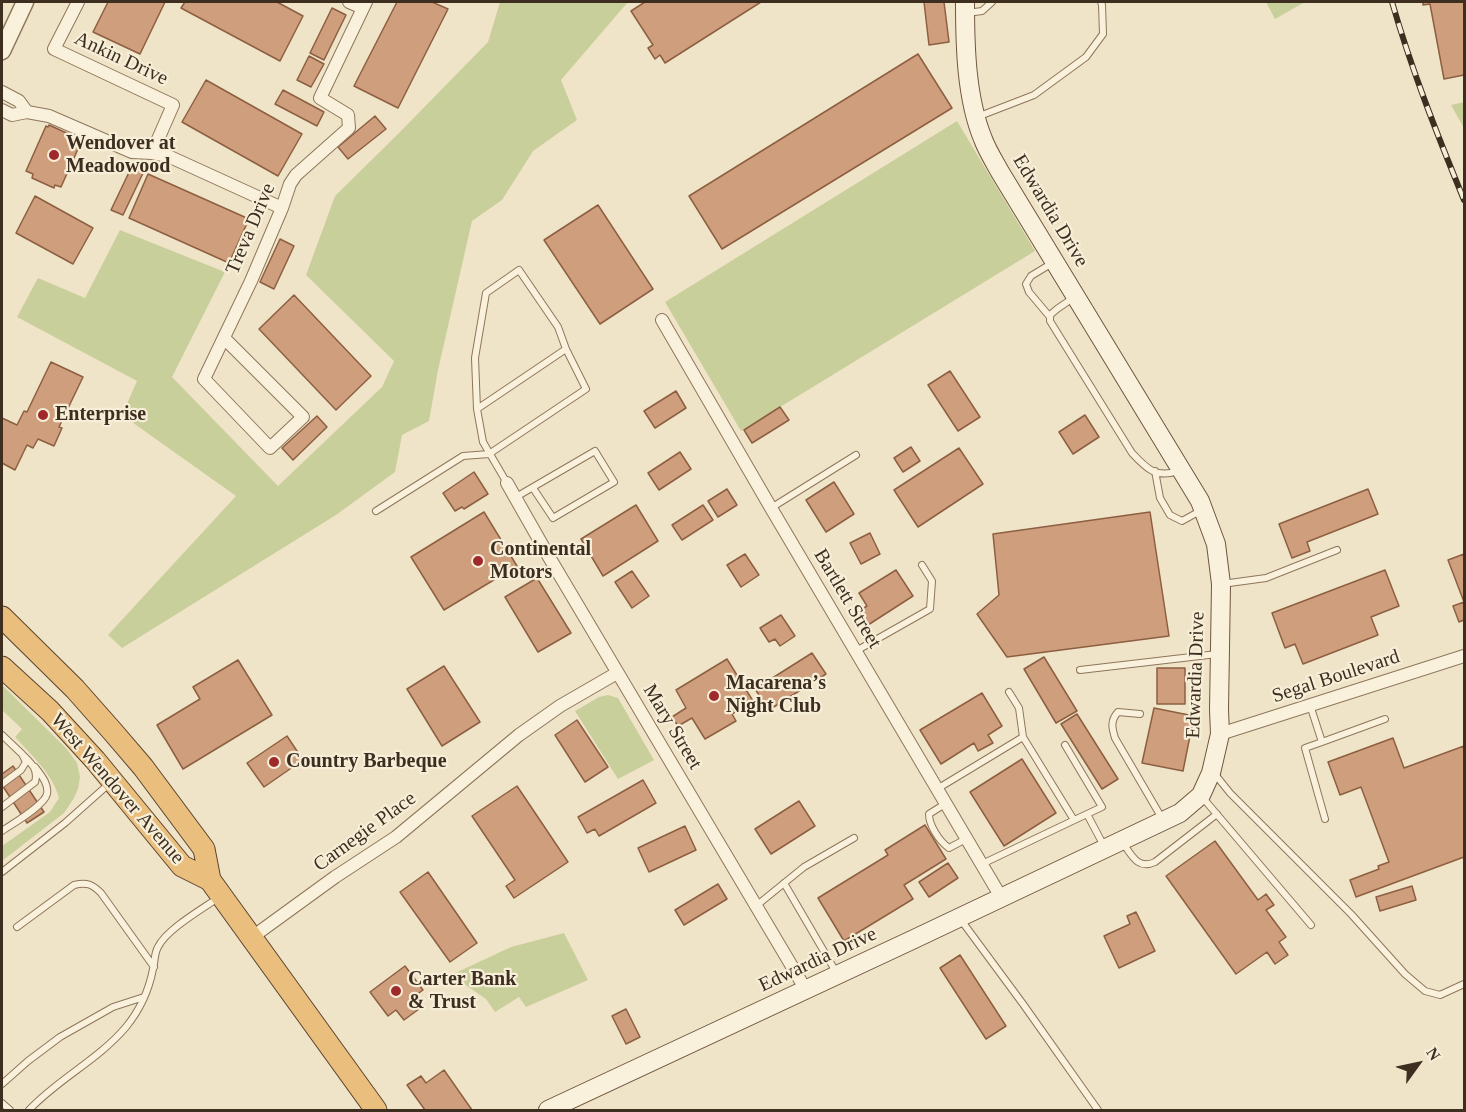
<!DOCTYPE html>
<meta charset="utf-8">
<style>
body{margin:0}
#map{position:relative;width:1466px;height:1112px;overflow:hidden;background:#f0e4c8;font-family:"Times New Roman",serif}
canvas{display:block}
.frame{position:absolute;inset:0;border:3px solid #3d2e20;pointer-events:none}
.north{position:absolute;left:1388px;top:1034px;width:60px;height:60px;-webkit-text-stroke:4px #f7eed8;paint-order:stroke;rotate:57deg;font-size:16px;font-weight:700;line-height:24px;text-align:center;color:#3d2e20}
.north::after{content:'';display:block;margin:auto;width:21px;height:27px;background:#3d2e20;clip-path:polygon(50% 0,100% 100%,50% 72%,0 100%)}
</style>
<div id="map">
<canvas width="1466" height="1112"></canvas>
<div class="frame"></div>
<div class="north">N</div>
</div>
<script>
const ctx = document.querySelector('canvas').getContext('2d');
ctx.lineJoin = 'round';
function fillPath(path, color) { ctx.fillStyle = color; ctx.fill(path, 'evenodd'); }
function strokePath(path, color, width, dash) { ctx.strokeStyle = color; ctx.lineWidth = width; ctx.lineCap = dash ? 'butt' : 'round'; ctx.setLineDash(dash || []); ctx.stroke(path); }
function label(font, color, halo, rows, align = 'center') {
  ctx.font = font + ' "Times New Roman",serif'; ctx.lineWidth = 4.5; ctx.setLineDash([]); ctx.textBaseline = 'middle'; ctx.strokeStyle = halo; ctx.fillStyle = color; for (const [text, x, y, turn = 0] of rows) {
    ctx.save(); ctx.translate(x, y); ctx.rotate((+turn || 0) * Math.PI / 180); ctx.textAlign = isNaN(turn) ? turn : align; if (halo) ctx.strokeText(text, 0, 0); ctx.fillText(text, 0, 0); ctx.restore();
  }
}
fillPath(new Path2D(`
 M500 2H628L561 80 577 120 533 151 502 200 472 221 438 370 429 421 402 435 395 472 336 515 122 648 108 635 236 496 122 415 137 381 17 317 38 278 85 298 120 230 225 272 172 377 278 486 382 387 394 361 306 275 335 196 399 133 488 42Z
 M1266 2H1305L1275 19Z
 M1464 102V128L1451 105Z
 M957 121 1035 251 741 431 665 302Z
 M2 685 66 748 77 763 80 777 78 789 74 798 64 813 2 861V846L50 812 59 798C52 773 32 756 15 737L22 729 2 710Z
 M608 695 618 698 654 760 618 779 575 711 599 697Z
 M564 933 588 980 526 1007 519 997 495 1012 486 999 451 975 511 947Z`), '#c9cf9b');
const building = new Path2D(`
 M108 2H165L140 54 93 32Z
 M185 2H277L303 16 280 61 181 8Z
 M397 2H432L448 9 398 108 354 86Z
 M645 2H761L665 63 660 55 655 59 648 48 653 45 631 11Z
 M924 2H944L949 42 929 45Z
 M1423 2H1464V75L1444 79 1430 4 1423 5Z
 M332 8 346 15 324 60 310 53Z
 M918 54 952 108 722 249 689 196Z
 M309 56 324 64 311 87 297 80Z
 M206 80 302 134 278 176 182 122Z
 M283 90 324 112 317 126 275 104Z
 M375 116 386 129 348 159 338 147Z
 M49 125 82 140 61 187 55 185 54 188 32 178 33 174 26 171 46 126 48 127Z
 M132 166 144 171 123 215 111 210Z
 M148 174 249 219 229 263 129 218Z
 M35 196 93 228 73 264 16 233Z
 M598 205 653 289 600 324 544 240Z
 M280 239 294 246 274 289 260 282Z
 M294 295 371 376 336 410 259 329Z
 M51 362 83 377 59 427 62 428 54 446 38 439 33 448 27 445 15 470 2 463V418L17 425 24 411 27 412Z
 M950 371 980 417 958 431 928 385Z
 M676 391 686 408 655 428 644 411Z
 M780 407 789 420 752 443 744 430Z
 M1085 415 1099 437 1073 454 1059 432Z
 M317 416 327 427 293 460 282 448Z
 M911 447 920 461 903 472 894 458Z
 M959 448 983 484 918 527 894 490Z
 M680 452 691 469 659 490 648 473Z
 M474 472 488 494 464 509 462 507 455 511 443 493Z
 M834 482 854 514 826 532 806 500Z
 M727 489 737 505 718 517 708 501Z
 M1368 489 1378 514 1307 542 1310 551 1292 558 1279 524Z
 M636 505 658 541 603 576 581 539Z
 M703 505 713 520 682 540 672 525Z
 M484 512 517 566 444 610 411 557Z
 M1150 512 1169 636 1007 657 977 614 999 595 993 534Z
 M870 533 880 554 861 564 850 543Z
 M745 554 759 575 741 587 727 565Z
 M1464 554V620L1459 622 1453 606 1464 602 1448 560Z
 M896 570 913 596 868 625 859 611 867 606 859 593Z
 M1385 570 1399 606 1371 617 1378 635 1303 664 1295 644 1285 648 1272 613Z
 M632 571 649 596 632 608 615 582Z
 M537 578 571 633 538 652 505 597Z
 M781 615 795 636 780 646 775 639 769 642 760 628Z
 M812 653 826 674 769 710 755 689Z
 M1044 657 1077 711 1056 723 1024 669Z
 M727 659 753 701 732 714 736 721 705 739 692 718 678 726 672 717 686 708 676 690Z
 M238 660 272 715 183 769 157 725 200 699 193 687Z
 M444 666 480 722 442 746 407 689Z
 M1157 668H1185V704H1157Z
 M982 693 1002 726 988 735 993 743 978 751 974 743 941 764 920 730Z
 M1154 708 1194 716 1183 771 1142 763Z
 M1077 714 1118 779 1102 789 1061 724Z
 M577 720 608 767 585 782 555 735Z
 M287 736 303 760 264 787 247 763Z
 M1393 738 1404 768 1464 746V857L1356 897 1350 880 1379 869 1378 866 1389 862 1361 787 1340 795 1328 762Z
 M1022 759 1056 813 1004 846 970 792Z
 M13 766 44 812 27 823 2 785V774Z
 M643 780 656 803 599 836 595 829 587 833 578 817Z
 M517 786 568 862 514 898 506 886 515 880 472 816Z
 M799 801 815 826 771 854 755 829Z
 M925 825 946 859 904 885 913 899 844 941 818 898 888 855 885 850Z
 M685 826 696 850 649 872 638 848Z
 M1215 841 1258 900 1266 894 1274 905 1266 910 1286 937 1279 942 1288 955 1275 964 1267 952 1236 974 1166 876Z
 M948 863 958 878 929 897 919 882Z
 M428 872 477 943 450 962 400 892Z
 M718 884 727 899 684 925 675 910Z
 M1412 886 1416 900 1380 911 1376 897Z
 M1136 912 1155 951 1119 968 1104 936 1130 924 1127 916Z
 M960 955 1006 1026 986 1039 940 968Z
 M405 966 423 990 412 998 419 1009 404 1020 396 1010 388 1016 370 992Z
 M626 1009 640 1037 626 1044 612 1016Z
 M444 1070 472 1110H425L407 1085 421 1076 426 1083Z`);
fillPath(building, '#cf9f7d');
strokePath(building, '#8d5f41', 1.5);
const service = new Path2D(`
 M967 13 982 11 992 2
 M977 117 1034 95 1086 57 1103 34 1102 5 1101 2
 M1073 298 1057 309 1050 315V321L1132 453C1146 468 1156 479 1178 471
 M1050 317 1029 292 1026 284 1031 276 1054 262
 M477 409 475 358 486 293 519 270 558 327 566 349
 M1155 471 1160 498 1170 515 1182 521 1200 511
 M516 497 595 451 614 482 553 518 533 488
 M771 508 856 455
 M376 511 463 456 489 454 586 389 566 349 477 409 483 442 507 483
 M1222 584 1266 578 1337 550
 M856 651 930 609 932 581 922 565
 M1080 670 1217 654
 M1009 692 1019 708 1023 737 1074 820
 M1310 705 1322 742 1305 748 1325 819
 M1140 714 1118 712C1110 721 1112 728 1115 738L1163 820
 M2 735 22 754 26 762 21 770 2 784
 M1322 742 1385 719
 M1065 745 1102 807 1087 814
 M1214 773 1230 793 1351 914 1405 974 1425 991 1440 995 1464 984
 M937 789 1023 737
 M1203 798 1311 925
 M945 804 929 814C929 825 939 841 949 848L966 839
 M2 807 35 782C39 769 30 762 22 754
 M2 831C12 824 44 806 47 794 49 784 41 775 35 767
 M1123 843C1132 856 1138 870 1155 862L1217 814
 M982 864 1087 814 1105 848
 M2 872 65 823 110 783
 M784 883 836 972
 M756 906 804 867 854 838
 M961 920 1023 1004 1098 1110
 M17 927 74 885C87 882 92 884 101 893L154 967
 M2 1084 28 1061 60 1037 113 1007 144 997
 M2 1103 10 1110
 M29 1110C58 1079 98 1060 126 1027 139 1011 149 990 153 969 155 962 154 954 158 947 166 930 202 909 218 898`);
const minor = new Path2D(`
 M78 2 54 49 173 105 152 153
 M349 2 363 8
 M2 92 19 101 27 112
 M2 110 12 115 27 112 49 116 132 152 152 153 168 156 282 208
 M662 320 771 508 1001 897
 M224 338 303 417 270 448 204 379 251 281 282 208 290 184 296 175 349 128 348 115 320 98 366 2
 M507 483 549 557 806 990
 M1220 734 1464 656
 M251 938 335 877 396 837 519 735 560 706 617 673`);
const tertiary = new Path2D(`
 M2 51 25 2`);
const secondary = new Path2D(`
 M548 1110 912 940 1180 813 1201 795 1211 773 1220 734 1219 710 1221 584 1216 544 1200 501 1000 172C994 161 987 150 983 139 966 98 965 45 965 2`);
const trunk = new Path2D(`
 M2 617 75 689 113 732 143 767 204 849 210 880 376 1110
 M2 667 50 711 95 760 182 866 210 880`);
strokePath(service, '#8d765c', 8);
strokePath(minor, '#8d765c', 14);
strokePath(tertiary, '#8d765c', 19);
strokePath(secondary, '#6f573f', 20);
strokePath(trunk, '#5b4430', 23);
strokePath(service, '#faf1dc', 6);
strokePath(minor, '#faf1dc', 12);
strokePath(tertiary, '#faf1dc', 16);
strokePath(secondary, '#faf1dc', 18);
strokePath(trunk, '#eabe7c', 21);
const rail = new Path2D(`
 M1392 2C1412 71 1437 134 1464 200`);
strokePath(rail, '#3d2e20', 6);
strokePath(rail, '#f7eed8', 4, [11]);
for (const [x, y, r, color] of [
 [54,155,6,"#9e2a2b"],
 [43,415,6,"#9e2a2b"],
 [478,561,6,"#9e2a2b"],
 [714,696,6,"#9e2a2b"],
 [274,762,6,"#9e2a2b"],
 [396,991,6,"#9e2a2b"]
]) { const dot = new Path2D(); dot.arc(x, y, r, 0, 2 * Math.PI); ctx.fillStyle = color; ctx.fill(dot); strokePath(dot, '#f7eed8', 2); }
label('20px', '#3d2e20', '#f7eed8', [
 ["Ankin Drive",121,59,25],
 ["Edwardia Drive",1050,211,59],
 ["Treva Drive",251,229,-67],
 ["Bartlett Street",847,599,59],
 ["Edwardia Drive",1196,675,-88],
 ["Segal Boulevard",1336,677,-18],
 ["Mary Street",672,727,59],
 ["West Wendover Avenue",117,789,49],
 ["Carnegie Place",365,832,-36],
 ["Edwardia Drive",818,960,-25]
]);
label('bold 20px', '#3d2e20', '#f7eed8', [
 ["Wendover at",66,144],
 ["Meadowood",66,167],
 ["Enterprise",55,415],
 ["Continental",490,550],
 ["Motors",490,573],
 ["Macarena’s",726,684],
 ["Night Club",726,707],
 ["Country Barbeque",286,762],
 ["Carter Bank",408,980],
 ["& Trust",408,1003]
], 'left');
</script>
